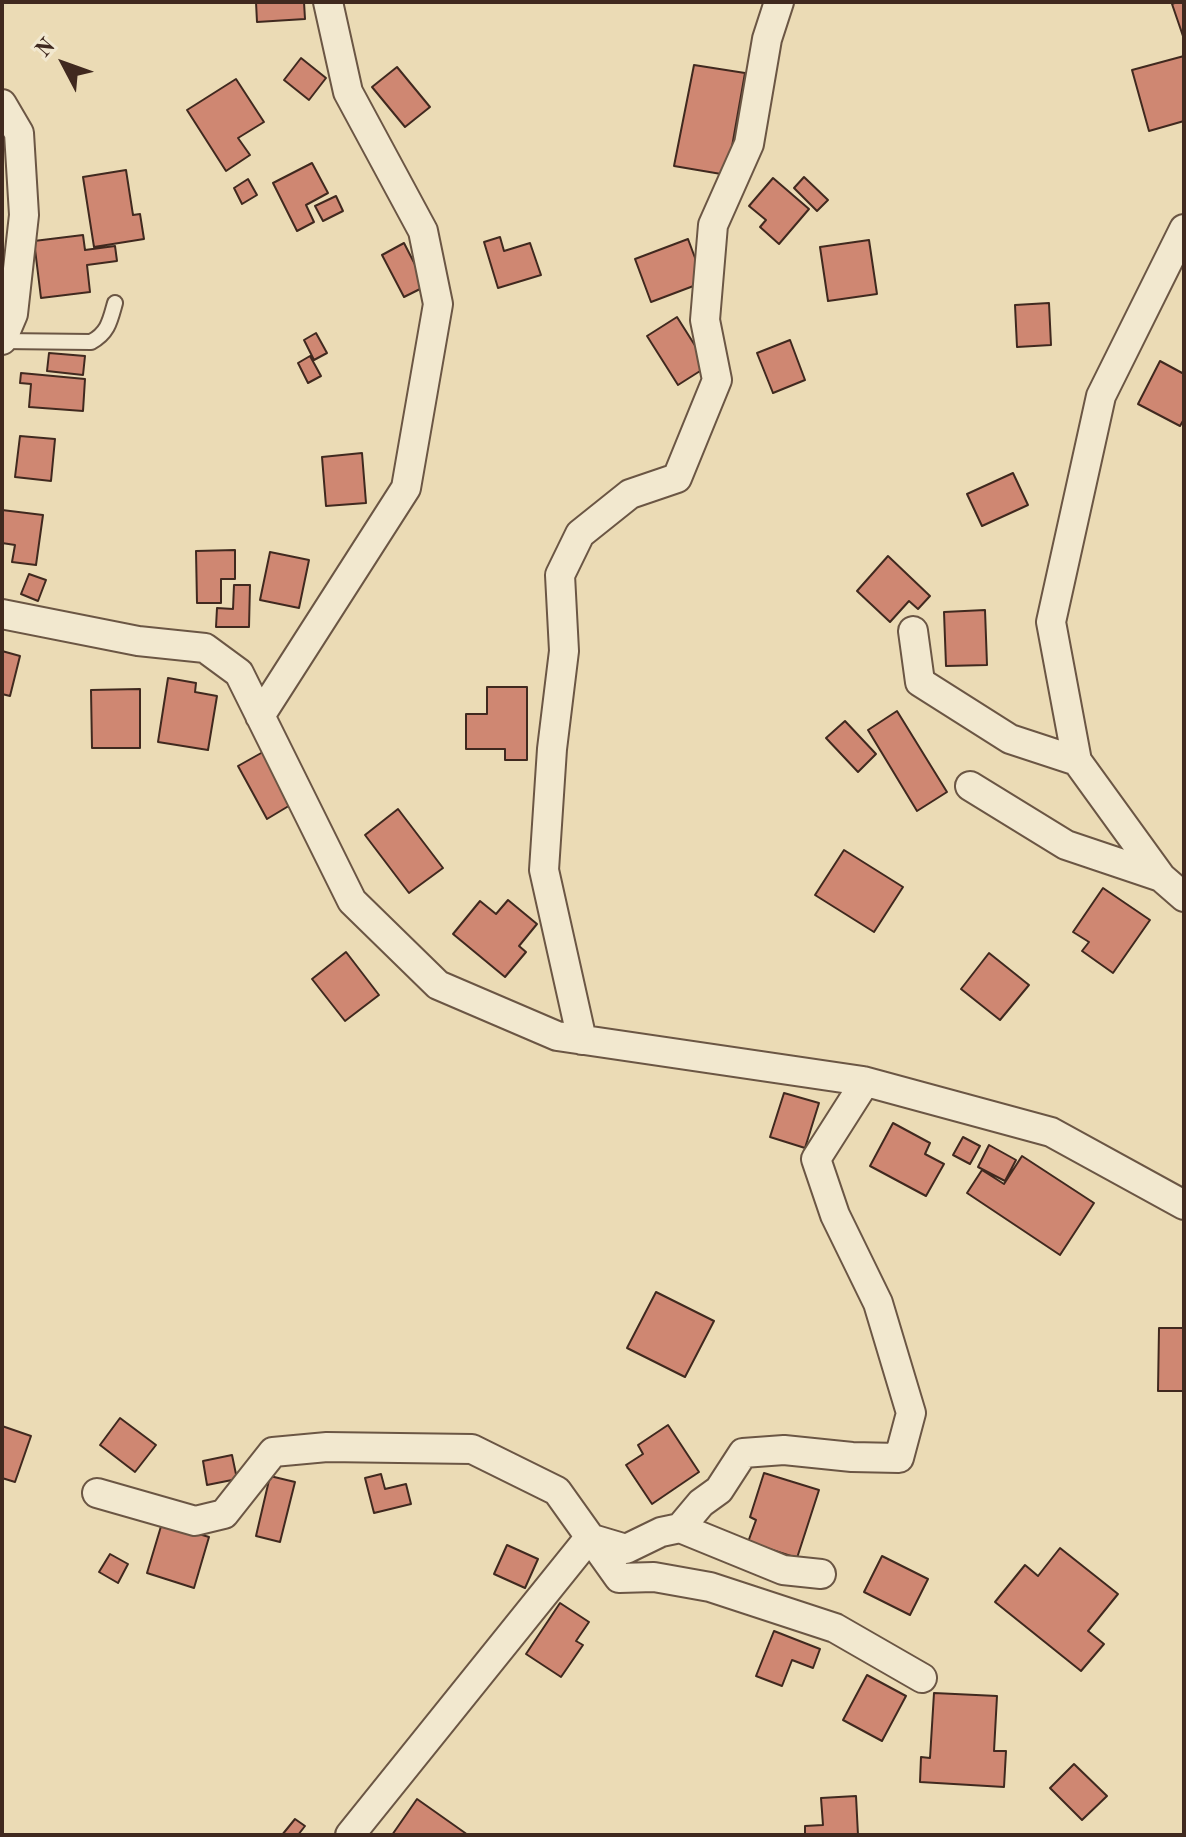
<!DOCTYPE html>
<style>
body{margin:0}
#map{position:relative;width:1186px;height:1837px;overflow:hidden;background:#ebdbb5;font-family:"Old Standard TT",serif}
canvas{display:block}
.frame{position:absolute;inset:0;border:4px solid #40291f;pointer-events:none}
.north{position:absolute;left:24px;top:24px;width:80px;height:80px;-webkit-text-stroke:6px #f2e8cf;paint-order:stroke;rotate:311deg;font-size:22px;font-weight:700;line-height:32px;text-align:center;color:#40291f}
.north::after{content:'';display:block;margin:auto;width:28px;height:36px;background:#40291f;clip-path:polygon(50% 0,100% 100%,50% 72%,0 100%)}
</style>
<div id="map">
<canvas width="1186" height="1837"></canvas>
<div class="frame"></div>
<div class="north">N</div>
</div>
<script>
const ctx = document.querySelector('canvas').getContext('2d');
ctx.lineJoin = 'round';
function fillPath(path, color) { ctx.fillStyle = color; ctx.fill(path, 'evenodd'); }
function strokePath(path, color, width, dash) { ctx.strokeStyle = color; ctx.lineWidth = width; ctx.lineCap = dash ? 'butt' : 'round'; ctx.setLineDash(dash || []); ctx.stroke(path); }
const building = new Path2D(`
 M256 2H304L305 19 257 22Z
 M1177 2H1184V39L1172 4Z
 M1184 56V121L1149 131 1132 70Z
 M301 58 326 78 309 100 284 80Z
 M694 65 745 73 727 175 674 166Z
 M397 67 430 107 405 127 372 87Z
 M236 79 264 122 238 138 250 155 226 171 187 110Z
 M312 163 328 193 306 205 314 222 297 231 273 183Z
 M126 170 133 215 140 214 144 239 94 247 83 177Z
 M804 177 828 200 817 211 794 188Z
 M773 178 809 209 779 244 760 227 766 220 749 206Z
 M248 179 257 195 242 204 234 188Z
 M336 196 343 211 323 221 315 206Z
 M83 235 85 250 115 246 117 261 87 265 90 292 41 298 34 241Z
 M500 237 504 251 530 243 541 275 498 288 484 242Z
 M688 239 704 282 651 302 635 259Z
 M869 240 877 294 828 301 820 247Z
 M404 243 426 286 404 297 382 255Z
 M1049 303 1051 345 1017 347 1015 305Z
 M677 317 708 366 678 385 647 336Z
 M316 333 327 353 314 360 304 340Z
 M790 340 805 380 773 393 757 353Z
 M49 353 85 356 83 375 47 371Z
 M310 356 321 376 308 383 298 363Z
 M1160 361 1184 374V419L1180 426 1138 404Z
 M21 373 85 379 83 411 29 407 31 384 20 383Z
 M20 436 55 439 51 481 15 477Z
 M362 453 366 503 326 506 322 457Z
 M1013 473 1028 505 982 526 967 494Z
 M2 510 43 515 36 565 12 562 15 545 2 543Z
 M235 550V579H221V603H197L196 551Z
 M270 552 309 560 299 608 260 600Z
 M888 556 930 596 918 609 909 601 890 622 857 591Z
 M29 574 46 580 38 601 21 594Z
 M234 585H250L249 627H216L217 608 233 609Z
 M985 610 987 665 946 666 944 612Z
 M2 651 20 656 10 696 2 694Z
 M168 678 196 683 195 692 217 696 208 750 158 742Z
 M487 687H527V760H505V749H466V714H487Z
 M140 689V748H92L91 690Z
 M897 711 947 792 917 811 868 730Z
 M845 721 876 754 858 772 826 738Z
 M263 752 292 804 267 819 238 766Z
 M398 809 443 868 409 893 365 835Z
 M844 850 903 887 874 932 815 895Z
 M1103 888 1150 920 1113 973 1082 951 1089 942 1073 932Z
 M508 900 537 924 519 946 526 952 505 977 453 934 480 901 496 914Z
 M346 952 379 995 345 1021 312 979Z
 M989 953 1029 985 1000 1020 961 989Z
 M784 1093 819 1103 805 1148 770 1137Z
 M893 1123 930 1143 925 1154 944 1164 926 1196 870 1166Z
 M963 1137 980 1146 970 1164 953 1155Z
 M989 1145 1016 1160 1005 1181 978 1167Z
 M1022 1156 1094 1203 1060 1255 967 1193 982 1170 1004 1184Z
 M656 1292 714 1321 685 1377 627 1348Z
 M1159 1328H1184V1391H1158Z
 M120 1418 156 1445 135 1472 100 1445Z
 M668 1425 699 1472 652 1504 626 1465 643 1454 638 1445Z
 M2 1426 31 1436 15 1482 2 1478Z
 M232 1455 237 1479 207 1485 203 1461Z
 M764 1473 819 1490 797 1558 748 1542 756 1520 750 1517Z
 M381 1474 385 1489 406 1484 411 1504 374 1513 365 1478Z
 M270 1476 295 1482 280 1542 256 1536Z
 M162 1523 209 1537 194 1588 147 1573Z
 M507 1545 538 1559 525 1588 494 1574Z
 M1060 1548 1118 1594 1088 1631 1104 1644 1081 1671 995 1602 1025 1565 1038 1576Z
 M110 1554 128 1564 118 1583 99 1572Z
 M882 1556 928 1579 910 1615 864 1592Z
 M560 1603 589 1622 576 1641 583 1645 561 1677 526 1654Z
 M774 1631 820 1649 813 1668 792 1660 782 1686 756 1676Z
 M867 1675 906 1696 882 1741 843 1720Z
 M934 1693 997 1696 994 1751H1006L1004 1787 920 1782 921 1757 930 1758Z
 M1074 1764 1107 1796 1082 1820 1050 1788Z
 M856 1796 858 1835H805V1826L823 1825 821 1798Z
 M417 1799 468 1835H392Z
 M295 1819 305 1826 298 1835H282Z`);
fillPath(building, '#cf8772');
strokePath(building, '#40291f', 2);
const lane = new Path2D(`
 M2 341 91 342C108 333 110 321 115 303`);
const street = new Path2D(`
 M2 104 19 133 24 215 13 314 2 340
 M1184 229 1101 396 1051 622 1077 761 1161 877 1184 897
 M2 614 138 641 205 648 239 673 352 901 438 985 557 1036 863 1081 1051 1132 1184 1205
 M913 631 920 682 1010 739 1077 761
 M260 716 406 488 438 304 423 231 348 92 328 2
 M970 786 1066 845 1161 877
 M582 1040 544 870 552 749 564 651 560 575 580 534 630 494 677 478 717 380 705 320 713 225 749 144 767 39 779 2
 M97 1493 195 1521 224 1514 273 1452 327 1447 472 1449 557 1491 619 1578 654 1577 710 1587 835 1628 922 1678
 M680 1528 783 1570 821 1574
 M350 1835 589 1538 626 1549 661 1532 680 1528 701 1503 719 1490 743 1453 784 1450 852 1457 899 1458 911 1413 878 1303 835 1215 816 1159 865 1082`);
strokePath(lane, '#6b5644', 18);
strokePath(street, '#6b5644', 32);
strokePath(lane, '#f2e8cf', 14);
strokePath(street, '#f2e8cf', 28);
</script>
